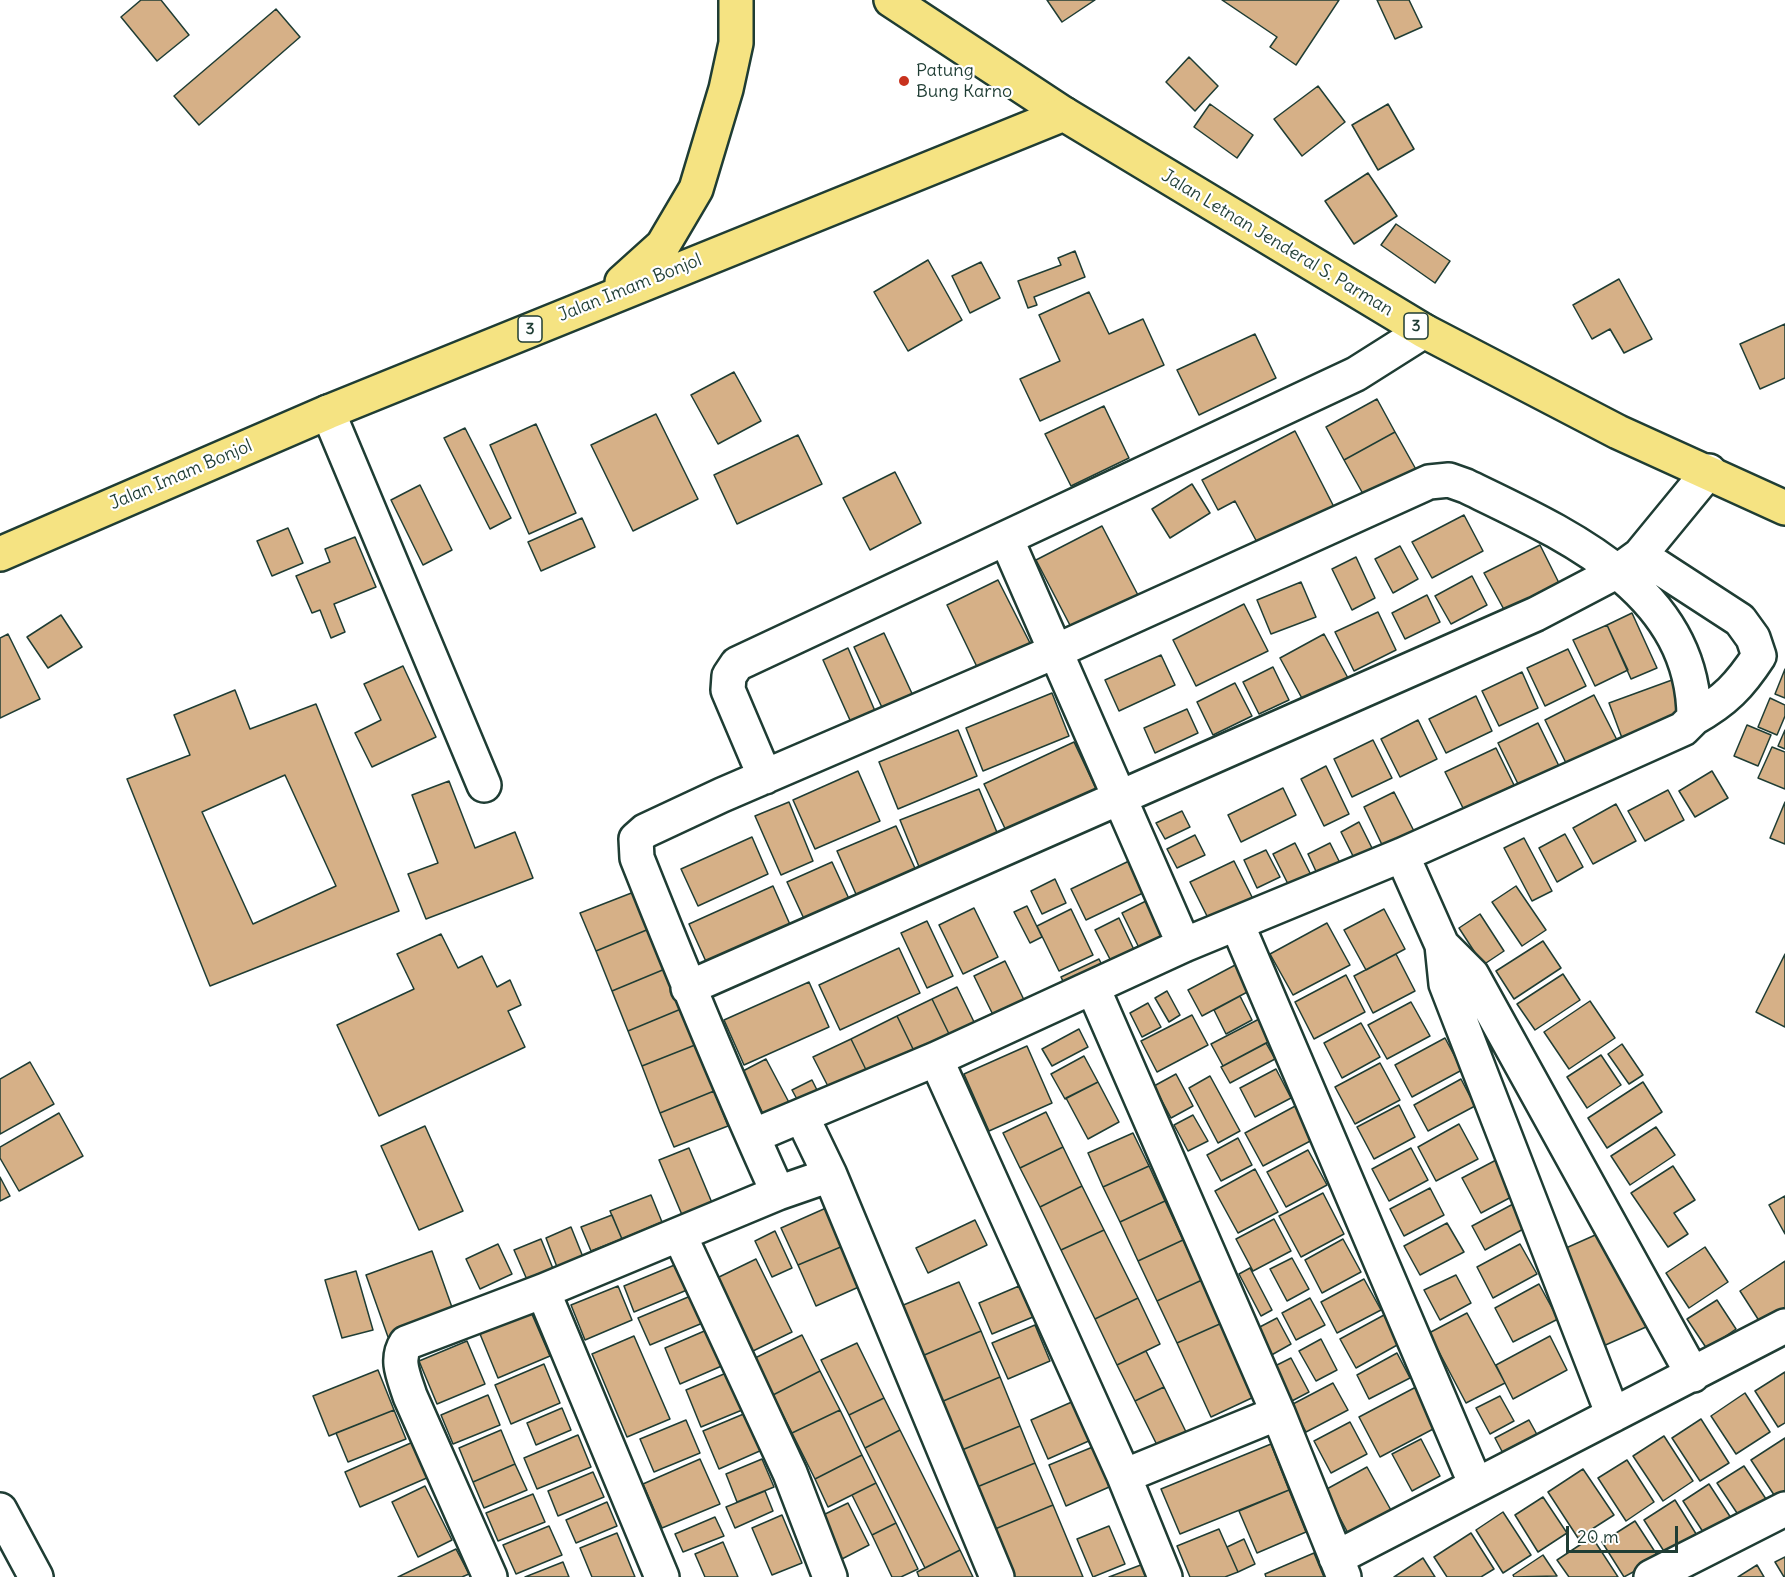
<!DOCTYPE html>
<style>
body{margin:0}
#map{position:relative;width:1785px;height:1577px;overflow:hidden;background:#fff;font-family:Delius,sans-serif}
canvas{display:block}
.scale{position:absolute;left:1566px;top:1526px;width:112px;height:27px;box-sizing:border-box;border:3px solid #1f3d34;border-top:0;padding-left:8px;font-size:18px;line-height:21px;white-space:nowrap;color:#1f3d34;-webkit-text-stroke:4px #fff;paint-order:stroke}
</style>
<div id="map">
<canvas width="1785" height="1577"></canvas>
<div class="scale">20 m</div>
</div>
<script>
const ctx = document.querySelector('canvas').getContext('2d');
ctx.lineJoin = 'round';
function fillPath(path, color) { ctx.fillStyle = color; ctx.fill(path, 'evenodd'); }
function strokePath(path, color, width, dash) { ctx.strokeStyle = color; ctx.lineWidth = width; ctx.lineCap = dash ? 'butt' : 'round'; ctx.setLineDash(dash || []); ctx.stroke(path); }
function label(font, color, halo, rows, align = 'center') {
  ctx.font = font + ' Delius,sans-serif'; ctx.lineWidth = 4.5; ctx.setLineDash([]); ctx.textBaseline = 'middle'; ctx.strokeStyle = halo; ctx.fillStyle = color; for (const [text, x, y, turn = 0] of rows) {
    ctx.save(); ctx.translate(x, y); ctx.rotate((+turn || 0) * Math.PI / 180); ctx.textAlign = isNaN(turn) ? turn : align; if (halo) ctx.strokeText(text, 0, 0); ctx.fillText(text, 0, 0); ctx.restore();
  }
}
const building = new Path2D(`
 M141 0H161L189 35 157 61 121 17Z
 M1047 0H1095L1062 22Z
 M1222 0H1339L1296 65 1270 47 1277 37Z
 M1377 0H1409L1422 27 1395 39Z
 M276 9 300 37 199 125 174 96Z
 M1189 57 1218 86 1195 111 1166 82Z
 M1318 86 1345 122 1302 156 1274 119Z
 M1210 104 1253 135 1237 158 1194 127Z
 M1388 104 1414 149 1378 170 1352 125Z
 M1368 173 1397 216 1354 244 1325 201Z
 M1396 224 1450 261 1435 283 1381 245Z
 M1075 251 1085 277 1034 297 1037 305 1028 308 1018 281 1061 265 1058 258Z
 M928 260 962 320 908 351 874 292Z
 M981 262 1000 298 970 313 952 276Z
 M1619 279 1652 339 1624 353 1610 329 1592 339 1573 305Z
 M1089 292 1109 334 1143 319 1164 365 1040 421 1020 379 1060 361 1039 315Z
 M1785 324V378L1760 389 1740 344Z
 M1255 334 1276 378 1199 415 1177 370Z
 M734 372 761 421 718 444 691 395Z
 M1377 399 1395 432 1344 460 1326 427Z
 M1104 406 1129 458 1071 486 1045 434Z
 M656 414 698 499 633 531 591 445Z
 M536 424 576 513 529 534 490 445Z
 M465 428 511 518 490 529 444 438Z
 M1295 431 1334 507 1259 546 1235 501 1218 510 1202 480Z
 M1395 432 1418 473 1367 501 1344 460Z
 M798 435 822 484 737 524 714 475Z
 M895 472 921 523 870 550 843 498Z
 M1192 484 1210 513 1170 538 1152 509Z
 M420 485 452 550 423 565 391 500Z
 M1464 515 1483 551 1432 578 1412 542Z
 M582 518 595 547 541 571 528 542Z
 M1102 526 1139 597 1073 631 1036 560Z
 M288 528 303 563 272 576 257 541Z
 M355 537 376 587 334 604 345 632 331 638 320 610 312 613 296 576 330 562 325 549Z
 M1540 545 1561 587 1507 615 1484 573Z
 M1400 546 1418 579 1393 593 1375 559Z
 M1356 557 1375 598 1352 610 1332 569Z
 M1472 576 1487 605 1451 624 1435 596Z
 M998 580 1031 645 979 671 947 605Z
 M1301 582 1316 617 1271 634 1257 600Z
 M1427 595 1440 622 1405 639 1392 613Z
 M1244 604 1268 651 1196 686 1173 640Z
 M1378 612 1396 650 1354 671 1335 632Z
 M1632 613 1657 668 1631 679 1607 625Z
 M61 615 82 647 48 668 27 637Z
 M1607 625 1628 670 1595 686 1573 640Z
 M884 633 915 700 885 714 854 647Z
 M8 634 40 699 0 718V638Z
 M1324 634 1348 678 1304 702 1280 658Z
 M848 648 878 718 854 729 823 660Z
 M1568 649 1586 686 1545 706 1527 668Z
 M1161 655 1175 685 1119 711 1105 680Z
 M403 666 436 737 372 767 355 733 381 720 364 684Z
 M1273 667 1289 700 1259 714 1243 682Z
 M1785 669V698L1775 694Z
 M1522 672 1538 708 1499 726 1482 691Z
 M1672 680 1684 716 1622 738 1609 703Z
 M1235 683 1252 716 1213 735 1197 702Z
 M235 690 250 729 316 704 399 911 210 986 127 779 190 755 174 715ZM285 775 336 886 253 924 202 812Z
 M1052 693 1069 736 983 771 966 728Z
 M1594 695 1617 740 1567 765 1545 720Z
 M1476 696 1492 731 1446 753 1429 719Z
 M1770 698 1785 705V716L1777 735 1758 727Z
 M1187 709 1198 733 1155 753 1144 728Z
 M1418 720 1437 759 1400 777 1381 739Z
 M1538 723 1559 766 1519 786 1498 743Z
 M1747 725 1771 735 1758 766 1734 756Z
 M958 730 977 776 898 809 879 762Z
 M1785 730V749L1778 746Z
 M1373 740 1392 778 1352 797 1334 759Z
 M1074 742 1099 795 1009 837 984 784Z
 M1772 747 1785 752V789L1758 778Z
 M1496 748 1514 785 1464 810 1445 772Z
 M1326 766 1349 814 1324 826 1301 779Z
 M858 771 880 821 815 849 793 800Z
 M1712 771 1728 798 1695 817 1679 791Z
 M449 781 475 848 515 832 533 878 426 919 408 874 438 863 412 795Z
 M1283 788 1296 815 1241 842 1228 815Z
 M979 789 1001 842 922 874 900 820Z
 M1668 790 1684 820 1645 841 1628 811Z
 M1394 792 1416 835 1385 851 1364 807Z
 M789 802 813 861 781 875 755 816Z
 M1785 802V844L1770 838Z
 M1616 804 1636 841 1593 864 1573 828Z
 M1182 811 1190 827 1165 839 1156 823Z
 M1359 822 1376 856 1358 866 1341 832Z
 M896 826 918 875 859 901 837 851Z
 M1565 834 1583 867 1557 882 1539 848Z
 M1195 835 1205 855 1177 868 1167 849Z
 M752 837 768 874 698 906 681 869Z
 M1524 838 1552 891 1532 901 1504 848Z
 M1295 843 1316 885 1294 896 1273 854Z
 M1330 843 1343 869 1320 880 1308 854Z
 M1266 850 1280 877 1257 888 1244 860Z
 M1129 861 1145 892 1086 920 1071 889Z
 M1234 861 1256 905 1212 926 1190 882Z
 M832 862 850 901 805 921 787 882Z
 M1055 879 1066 903 1042 914 1031 891Z
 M773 886 792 929 708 966 689 924Z
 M1516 886 1546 930 1522 946 1492 902Z
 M634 892 649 929 596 951 580 913Z
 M1150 899 1172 945 1144 958 1122 913Z
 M1027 906 1042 937 1030 943 1014 912Z
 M974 908 998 957 963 974 939 925Z
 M1071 909 1093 955 1059 971 1037 926Z
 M1384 909 1405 949 1366 970 1344 930Z
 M1480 914 1504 951 1483 965 1459 928Z
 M1119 918 1136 954 1113 965 1095 930Z
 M927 921 953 976 927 988 901 933Z
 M1327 923 1350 965 1293 995 1270 954Z
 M649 929 665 969 612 991 596 951Z
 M441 934 458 968 482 956 497 987 510 980 521 1005 508 1011 525 1047 379 1116 337 1025 414 989 397 954Z
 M1543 941 1561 968 1514 999 1496 971Z
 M899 948 920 993 840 1030 819 985Z
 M1396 954 1415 991 1373 1013 1354 976Z
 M1785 954V1027L1756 1012Z
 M1099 959 1107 975 1069 994 1061 977Z
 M1005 961 1028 1008 997 1023 974 976Z
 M1239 963 1253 989 1202 1016 1188 990Z
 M665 969 681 1009 628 1031 612 991Z
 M1563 974 1580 1000 1535 1030 1517 1004Z
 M1346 975 1365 1012 1314 1039 1295 1002Z
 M809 982 829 1027 744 1065 724 1020Z
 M957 987 976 1026 951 1038 932 999Z
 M1167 991 1180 1015 1169 1022 1155 998Z
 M1240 996 1252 1020 1226 1034 1214 1010Z
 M932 999 951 1038 916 1055 897 1016Z
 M1590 1001 1615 1038 1569 1069 1544 1032Z
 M1411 1002 1430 1036 1387 1059 1368 1025Z
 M1148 1003 1161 1027 1142 1037 1130 1013Z
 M681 1009 695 1045 642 1066 628 1031Z
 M1192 1015 1208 1045 1157 1072 1141 1041Z
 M897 1016 916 1055 870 1078 851 1039Z
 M1263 1017 1274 1039 1223 1066 1211 1044Z
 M1361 1023 1380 1057 1342 1078 1324 1043Z
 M1079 1029 1088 1047 1052 1066 1042 1049Z
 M1445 1038 1462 1070 1412 1097 1395 1065Z
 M851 1039 870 1078 833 1096 813 1057Z
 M1266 1043 1275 1059 1230 1083 1221 1067Z
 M1622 1044 1643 1075 1629 1084 1608 1054Z
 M695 1045 714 1091 660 1113 642 1066Z
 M1027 1046 1052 1103 989 1131 964 1074Z
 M1601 1055 1621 1085 1587 1108 1567 1077Z
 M1084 1056 1098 1082 1065 1099 1051 1074Z
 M766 1059 793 1110 768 1123 741 1072Z
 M30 1062 54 1104 0 1134V1079Z
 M1380 1063 1400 1100 1355 1124 1335 1087Z
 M1276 1069 1291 1098 1255 1117 1240 1088Z
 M1176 1074 1193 1106 1171 1118 1154 1086Z
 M1210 1076 1240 1131 1218 1143 1189 1088Z
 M1461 1079 1475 1106 1428 1131 1414 1105Z
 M812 1080 824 1104 805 1114 792 1090Z
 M1098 1082 1119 1122 1088 1139 1066 1098Z
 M1643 1082 1662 1112 1607 1148 1588 1118Z
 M714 1091 728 1126 674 1147 660 1113Z
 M1299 1104 1316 1138 1263 1166 1245 1133Z
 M1399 1105 1415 1137 1374 1159 1357 1127Z
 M1046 1112 1063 1147 1020 1168 1003 1133Z
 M59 1113 83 1156 19 1191 0 1158V1147Z
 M1193 1115 1208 1141 1188 1151 1174 1125Z
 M1459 1124 1478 1159 1436 1181 1418 1147Z
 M425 1126 463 1211 419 1230 381 1146Z
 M1656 1127 1675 1155 1630 1185 1611 1156Z
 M1133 1133 1149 1166 1103 1187 1088 1153Z
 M1238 1138 1252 1165 1221 1181 1207 1155Z
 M1063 1147 1082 1186 1040 1207 1020 1168Z
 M689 1148 715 1210 685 1222 659 1160Z
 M1411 1148 1428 1180 1389 1201 1372 1169Z
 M1308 1150 1327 1185 1286 1207 1267 1172Z
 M1498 1159 1517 1194 1481 1213 1462 1178Z
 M1149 1166 1165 1201 1120 1222 1103 1187Z
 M1673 1166 1695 1200 1674 1213 1688 1234 1668 1247 1631 1193Z
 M1255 1169 1278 1212 1238 1233 1215 1191Z
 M0 1177 10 1196 0 1201Z
 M1082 1186 1104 1230 1061 1250 1040 1207Z
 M1430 1188 1444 1215 1404 1236 1390 1209Z
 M1323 1193 1344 1234 1301 1257 1279 1216Z
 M651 1195 662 1222 622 1239 610 1211Z
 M1785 1196V1234L1769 1205Z
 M1165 1201 1183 1240 1138 1261 1120 1222Z
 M1515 1203 1527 1227 1485 1250 1472 1226Z
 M826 1208 843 1246 798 1265 781 1228Z
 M612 1215 622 1239 591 1251 581 1227Z
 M1274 1219 1291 1251 1253 1271 1236 1239Z
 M975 1220 987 1245 928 1273 916 1248Z
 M1447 1223 1464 1252 1420 1275 1404 1246Z
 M571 1227 583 1257 557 1267 546 1238Z
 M1104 1230 1138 1298 1095 1319 1061 1250Z
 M775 1231 792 1268 772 1277 755 1241Z
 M1602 1232 1646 1327 1601 1347 1557 1252Z
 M541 1239 554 1271 528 1282 514 1250Z
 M1343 1239 1361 1272 1322 1293 1305 1260Z
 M1183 1240 1202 1280 1157 1301 1138 1261Z
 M498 1244 512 1274 480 1289 466 1259Z
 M1520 1244 1537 1274 1493 1298 1477 1267Z
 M843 1246 861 1286 816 1306 798 1265Z
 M1705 1247 1728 1282 1689 1308 1666 1273Z
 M432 1251 454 1313 388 1337 366 1275Z
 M1292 1258 1309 1289 1287 1301 1270 1269Z
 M756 1259 792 1332 753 1351 717 1278Z
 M1785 1261V1317L1765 1330 1740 1291Z
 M677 1264 687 1290 634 1312 624 1286Z
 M1250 1268 1272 1310 1261 1316 1239 1274Z
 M356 1271 373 1330 342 1338 325 1280Z
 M1456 1275 1471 1303 1440 1320 1424 1290Z
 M1364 1279 1381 1310 1337 1333 1321 1302Z
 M1202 1280 1222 1323 1177 1343 1157 1301Z
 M959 1282 981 1331 922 1356 901 1306Z
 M1539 1284 1558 1319 1513 1342 1495 1308Z
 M618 1286 632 1320 585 1340 571 1305Z
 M1019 1286 1033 1317 992 1334 979 1303Z
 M693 1295 705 1322 650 1345 638 1318Z
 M1138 1298 1160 1344 1117 1365 1095 1319Z
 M1310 1298 1325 1325 1296 1340 1282 1313Z
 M1717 1300 1736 1329 1707 1349 1687 1319Z
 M531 1312 550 1356 498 1378 480 1334Z
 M1467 1313 1505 1383 1466 1403 1429 1333Z
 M1384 1315 1399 1344 1356 1368 1340 1339Z
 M1277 1318 1291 1344 1268 1357 1254 1330Z
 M1222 1323 1256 1396 1211 1417 1177 1343Z
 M1035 1325 1050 1361 1008 1379 992 1343Z
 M709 1329 724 1365 680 1384 665 1348Z
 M981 1331 1000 1377 941 1402 922 1356Z
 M802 1335 820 1371 773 1395 755 1358Z
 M634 1336 670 1419 627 1437 592 1354Z
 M1550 1336 1567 1370 1513 1399 1496 1365Z
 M1321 1339 1337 1370 1316 1381 1299 1351Z
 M467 1341 485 1384 437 1404 419 1361Z
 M857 1343 884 1398 849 1415 821 1360Z
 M1146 1351 1164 1387 1135 1401 1117 1365Z
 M1397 1353 1410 1378 1369 1399 1357 1375Z
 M1291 1358 1309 1392 1290 1402 1271 1368Z
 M544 1364 560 1403 511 1424 495 1385Z
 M378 1370 394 1410 329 1436 313 1396Z
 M731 1371 747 1408 701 1427 686 1390Z
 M820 1371 840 1410 792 1433 773 1395Z
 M1785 1372V1423L1778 1427 1755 1391Z
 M1000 1377 1020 1426 962 1450 941 1402Z
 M1333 1383 1348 1410 1306 1432 1291 1405Z
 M1164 1387 1189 1438 1161 1453 1135 1401Z
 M1416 1387 1437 1427 1380 1457 1359 1417Z
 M1745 1393 1770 1432 1736 1454 1711 1416Z
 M488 1395 500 1425 453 1444 441 1415Z
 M1500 1396 1514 1421 1490 1434 1476 1408Z
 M884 1398 900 1430 865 1448 849 1415Z
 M1074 1401 1091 1440 1048 1459 1031 1420Z
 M562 1408 571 1430 536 1445 527 1423Z
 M394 1410 406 1439 348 1462 336 1433Z
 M840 1410 862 1455 815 1479 792 1433Z
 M746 1413 762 1450 719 1469 703 1431Z
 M1701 1419 1729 1463 1700 1481 1672 1438Z
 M686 1420 700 1453 654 1472 640 1439Z
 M1529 1420 1540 1440 1506 1459 1495 1438Z
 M1350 1422 1367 1454 1331 1473 1314 1441Z
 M1020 1426 1035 1463 977 1487 962 1450Z
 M501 1430 515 1464 473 1482 459 1448Z
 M900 1430 960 1550 925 1568 865 1448Z
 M578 1435 591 1467 537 1489 524 1458Z
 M1664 1436 1693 1481 1663 1501 1633 1456Z
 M1785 1438V1505L1782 1507 1751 1460Z
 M1421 1439 1440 1476 1412 1491 1392 1454Z
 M413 1442 429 1477 360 1507 345 1472Z
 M1100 1444 1116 1484 1066 1506 1049 1465Z
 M1271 1444 1289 1490 1180 1534 1161 1489Z
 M862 1455 876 1483 828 1507 815 1479Z
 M700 1459 720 1504 662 1528 643 1484Z
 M762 1459 774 1487 737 1502 726 1474Z
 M1627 1460 1654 1502 1626 1521 1598 1478Z
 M1035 1463 1053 1505 995 1529 977 1487Z
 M515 1464 527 1490 484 1508 473 1482Z
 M1744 1466 1772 1508 1745 1525 1717 1483Z
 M1367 1467 1392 1512 1349 1535 1325 1490Z
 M1583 1469 1614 1515 1578 1538 1548 1492Z
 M593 1472 604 1497 558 1516 548 1491Z
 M876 1483 896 1523 872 1535 852 1495Z
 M1709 1484 1731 1518 1705 1535 1683 1501Z
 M425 1486 452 1540 418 1557 392 1502Z
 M1289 1490 1306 1532 1257 1553 1239 1511Z
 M765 1491 773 1511 735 1528 726 1507Z
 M533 1494 545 1522 498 1541 486 1513Z
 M1543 1497 1567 1533 1538 1552 1515 1515Z
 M1675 1500 1698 1537 1667 1556 1644 1520Z
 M607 1502 617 1526 576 1543 566 1520Z
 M848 1503 869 1545 840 1560 819 1517Z
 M1053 1505 1083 1577H1015L995 1529Z
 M1503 1512 1531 1555 1503 1573 1476 1530Z
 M782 1515 802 1563 772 1575 752 1528Z
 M715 1517 724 1536 683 1552 675 1534Z
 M1635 1521 1659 1558 1624 1577 1602 1542Z
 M896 1523 918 1569 901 1577H892L872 1535Z
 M549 1526 562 1555 516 1574 503 1545Z
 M1109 1526 1125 1564 1093 1577 1077 1539Z
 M1219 1529 1238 1572 1225 1577H1190L1177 1546Z
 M617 1533 635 1577H592L580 1548Z
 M1471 1533 1494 1569 1481 1577H1447L1434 1557Z
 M1592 1537 1618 1577H1569L1557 1560Z
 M1244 1539 1255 1564 1238 1572 1227 1547Z
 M723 1542 738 1577H705L695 1554Z
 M456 1549 469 1574 462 1577H398Z
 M960 1550 973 1577H919L917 1572Z
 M1314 1553 1324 1577H1266L1265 1574Z
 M1543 1555 1557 1576 1514 1577 1513 1575Z
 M1785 1557V1577H1784L1775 1562Z
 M1423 1558 1435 1577H1394Z
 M563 1562 569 1577H525Z
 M1146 1563 1151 1577H1109Z
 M1757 1565 1764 1577H1738Z`);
fillPath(building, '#d6b087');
strokePath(building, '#1f3d34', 1.5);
const minor = new Path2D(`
 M328 412 484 785
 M1006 538 1184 945
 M1640 555 1740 620 1753 638 1759 656C1740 685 1725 701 1694 718
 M765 777 728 690 729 676 737 664 1356 374 1424 331
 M1402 855 1442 945 1446 984 1613 1415
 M1237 924 1476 1485
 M1442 945 1472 975 1693 1375
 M688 988 1536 614 1618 571 1640 555 1709 471
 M1093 988 1278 1413 1344 1577
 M936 1059 1124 1476 1165 1577
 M802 1117 830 1175
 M753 1136 936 1059 1184 945 1402 855 1683 729 1694 718C1694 589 1565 534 1466 486L1449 480 1429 482 1054 652 722 795 645 831 636 839 637 858C682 971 728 1083 778 1193
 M680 1236 790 1473 830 1577
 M543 1291 662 1577
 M1124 1476 1278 1413
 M0 1510 36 1577
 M1336 1558 1785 1326
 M490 1577 410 1396C404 1377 395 1360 406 1343L543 1291 778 1193 830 1175 997 1577
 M1651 1577 1785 1509`);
const major = new Path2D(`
 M891 0 1064 114`);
const highway = new Path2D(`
 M622 282 663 245 696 189 726 89 736 43V0
 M0 554 328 412 1064 114 1424 331 1618 432 1785 508`);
strokePath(minor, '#1f3d34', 38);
strokePath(major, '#1f3d34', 38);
strokePath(highway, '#1f3d34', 38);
strokePath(minor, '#fff', 33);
strokePath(major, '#f5e382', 33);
strokePath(highway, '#f5e382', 33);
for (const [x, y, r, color] of [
 [904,81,6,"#c8321e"]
]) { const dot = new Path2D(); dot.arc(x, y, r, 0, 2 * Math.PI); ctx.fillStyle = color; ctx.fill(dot); strokePath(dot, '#fff', 2); }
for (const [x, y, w] of [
 [1416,326,24],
 [530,329,24]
]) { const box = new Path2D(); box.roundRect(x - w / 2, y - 13, w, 26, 4.5); ctx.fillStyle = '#fff'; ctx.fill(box); strokePath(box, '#1f3d34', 1.5); }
label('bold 16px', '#1f3d34', null, [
 ["3",1416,326],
 ["3",530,329]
]);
label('18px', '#1f3d34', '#fff', [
 ["Patung",916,71],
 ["Bung Karno",916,92]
], 'left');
label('18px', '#1f3d34', '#fff', [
 ["Jalan Letnan Jenderal S. Parman",1277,243,31],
 ["Jalan Imam Bonjol",630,288,-22],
 ["Jalan Imam Bonjol",181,475,-23]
]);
</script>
